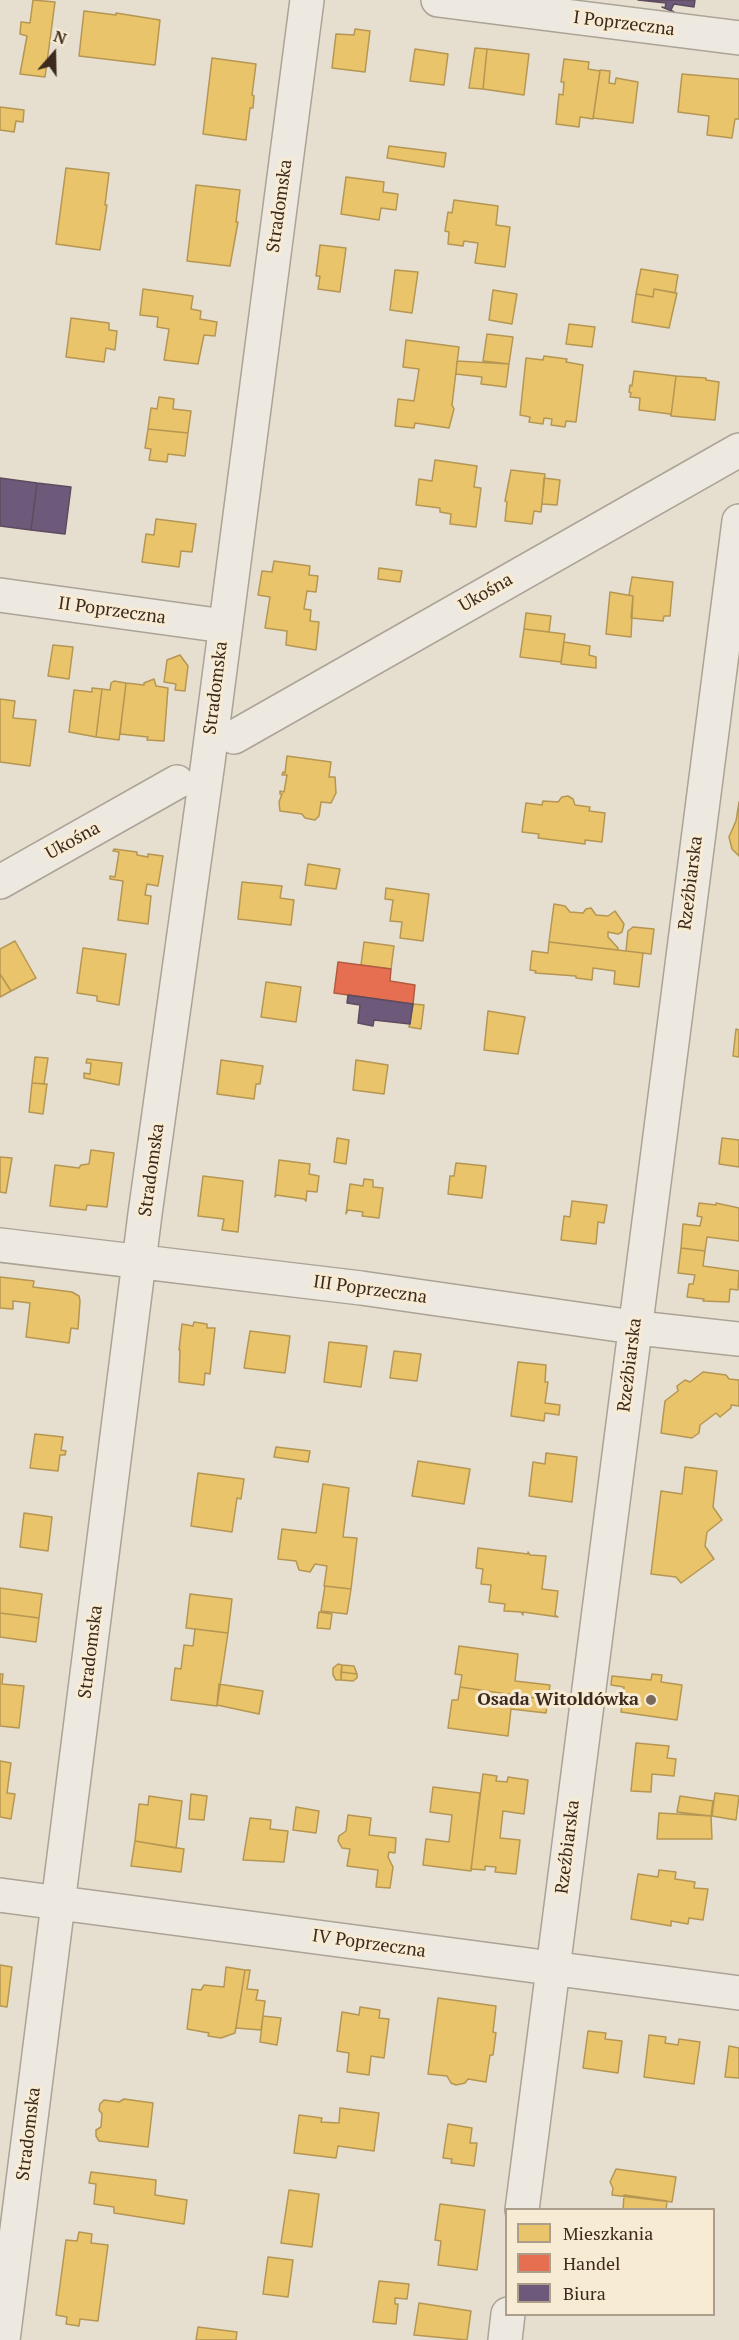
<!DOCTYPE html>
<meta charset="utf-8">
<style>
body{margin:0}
#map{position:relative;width:739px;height:2340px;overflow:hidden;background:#e6dece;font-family:"PT Serif",serif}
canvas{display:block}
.legend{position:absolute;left:505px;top:2208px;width:210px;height:108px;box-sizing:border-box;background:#f8ebd3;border:2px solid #ac9e8a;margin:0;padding:8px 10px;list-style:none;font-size:18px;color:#3b2a1d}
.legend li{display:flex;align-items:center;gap:12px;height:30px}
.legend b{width:30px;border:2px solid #ac9e8a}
.north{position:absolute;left:24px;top:24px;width:60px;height:60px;-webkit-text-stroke:4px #f8ebd3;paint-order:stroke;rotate:20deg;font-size:16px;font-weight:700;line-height:24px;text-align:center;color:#3b2a1d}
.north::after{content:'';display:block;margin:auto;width:21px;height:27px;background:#3b2a1d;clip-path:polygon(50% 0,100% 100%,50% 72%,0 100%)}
</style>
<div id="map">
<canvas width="739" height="2340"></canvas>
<ul class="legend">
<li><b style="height:16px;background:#e9c46a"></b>Mieszkania</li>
<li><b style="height:16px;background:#e76f51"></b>Handel</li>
<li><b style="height:16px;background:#6d597a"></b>Biura</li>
</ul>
<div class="north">N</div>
</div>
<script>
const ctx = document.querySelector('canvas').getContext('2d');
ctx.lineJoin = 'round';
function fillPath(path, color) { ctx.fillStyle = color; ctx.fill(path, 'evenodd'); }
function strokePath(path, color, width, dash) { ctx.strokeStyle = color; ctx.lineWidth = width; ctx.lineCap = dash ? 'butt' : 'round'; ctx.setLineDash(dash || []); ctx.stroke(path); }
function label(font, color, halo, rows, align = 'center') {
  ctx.font = font + ' "PT Serif",serif'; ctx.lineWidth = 6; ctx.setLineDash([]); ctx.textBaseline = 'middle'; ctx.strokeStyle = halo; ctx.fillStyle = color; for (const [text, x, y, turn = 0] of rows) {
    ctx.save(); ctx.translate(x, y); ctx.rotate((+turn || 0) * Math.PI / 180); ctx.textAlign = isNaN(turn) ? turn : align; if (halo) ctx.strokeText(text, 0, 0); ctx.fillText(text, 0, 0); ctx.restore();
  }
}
const homes = new Path2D(`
 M33 0 55 2 45 77 20 74 27 36 20 34 21 22 30 23Z
 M84 11 116 15V13L160 20 155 65 79 56Z
 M355 29 370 31 365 72 332 68 336 34 354 35Z
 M475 48 487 49 483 89 469 88Z
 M415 49 448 54 444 85 410 81Z
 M487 49 529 54 524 95 483 89Z
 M212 58 256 64 252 95 254 96 253 108H250L246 140 203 134Z
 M564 59 589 62 588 69 600 71 593 119 580 117 579 127 556 124 559 94 563 95 564 82H561Z
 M600 70 610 71 609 83 615 84 616 78 638 82 633 123 593 118Z
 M682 74 739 79V119H735L732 138 707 135 709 116 678 112Z
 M0 107 24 110 23 122 16 121 14 132 0 130Z
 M389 146 446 153 444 167 387 158Z
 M66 168 109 173 105 205H107L100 250 56 244Z
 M346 177 384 182 383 192 398 194 396 210 381 208 379 220 341 214Z
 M196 185 240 190 236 222H238L230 266 187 261Z
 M454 200 498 206 496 225 510 227 505 267 475 263 478 243 464 241 463 246 448 244 449 232 445 231 448 212 452 213Z
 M320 245 346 248 340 292 318 289 320 276H316Z
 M641 269 678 275 675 293 654 289 653 297 636 294Z
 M395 270 418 272 412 313 390 310Z
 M143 289 193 296 191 309 201 311 200 319 217 322 215 336 204 335 198 364 164 360 169 329 157 327 158 317 140 315Z
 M654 289 677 293 669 328 632 322 636 294 653 297Z
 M493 290 517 294 512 324 489 320Z
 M71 318 109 323V330L117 331 115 350 106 348 104 362 66 357Z
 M569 324 595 327 592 347 566 344Z
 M487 334 513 337 509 364 483 361Z
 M406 340 459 347 452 405 454 409 449 428 415 423 414 428 395 426 398 399 414 401 419 369 403 367Z
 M544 356 567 359 566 362 583 365 576 422 566 421 565 427 551 425 552 419 544 418 543 424 529 422 530 417 520 415 526 358 543 360Z
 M457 361 509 364 506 387 481 384 482 377 456 374Z
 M634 371 676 376 671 416 670 414 639 410 640 398 630 397 631 393 629 392 630 385 632 386Z
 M676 376 706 378V380L719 382 715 420 671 416Z
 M159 397 174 399 173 409 191 411 188 433 148 429 151 408 157 409Z
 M148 429 188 433 185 456 168 454 167 462 149 460 151 449 145 448Z
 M435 460 477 466 474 487 481 488 476 527 450 524 451 514 440 512V508L416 505 419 479 432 481Z
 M511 470 545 474 541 512 534 511 532 524 505 521 507 502 505 501Z
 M544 478 560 480 557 505 542 504Z
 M156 519 196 524 192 552 181 551 179 567 142 562 146 534 154 535Z
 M274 561 310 566 309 575 318 576 316 592 307 591 304 609 311 610 310 621 319 622 316 650 286 645 287 631 265 628 270 597 258 595 262 571 272 572Z
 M379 568 402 571 400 582 378 579Z
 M632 577 673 582 670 616H664L663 621 631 618 633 596 629 595Z
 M610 592 633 596 631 637 606 634Z
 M526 613 551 616 549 632 524 629Z
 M524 629 565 634 561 662 520 657Z
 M564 642 590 646 589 655 596 657V668L561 664Z
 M53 645 73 647 69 679 48 676Z
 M180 655 188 666 185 691 175 690 176 684 164 682 167 660Z
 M154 679 156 686 168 688 164 741 147 740 148 737 120 734 126 683 144 685V683Z
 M114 681 126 683 119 740 96 737 102 689 110 690 111 683Z
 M92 688 102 689 96 737 69 732 74 690 92 692Z
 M0 699 15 701 13 718 36 720 30 766 0 762Z
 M287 756 331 762 329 777H335L336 793 331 803 321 802 319 816 315 820 305 818 302 814 280 811 279 802 282 794H280V791L284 792 287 775H282L283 772 285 773Z
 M568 796 573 799 575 805 590 807 589 811 605 813 602 842 585 840V844L538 838 539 834 522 832 526 803 542 805 543 801 558 802 562 797Z
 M739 802V856L732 849 729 837 736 821Z
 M114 849 137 852V855L148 857V854L163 856 158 886 147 884 145 895 151 896 148 924 118 920 123 881 110 879V876L115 877 119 852 113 851Z
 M308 864 340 869 336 889 305 885Z
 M242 882 282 886 280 898 294 900 291 925 238 919Z
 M386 888 429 894 423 941 400 938 402 922 390 921 393 900 385 899Z
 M554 904 565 906 570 912 583 913 586 909 591 908 596 915 608 916 615 911 624 924 622 932 618 934 608 932V937L618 948V950L549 942Z
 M633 927 654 929 651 954 626 951 628 931Z
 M15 941 36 978 11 991 0 974V949Z
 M364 942 394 946 391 969 361 965Z
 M549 942 643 953 639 987 614 984 615 971 593 968 592 980 576 978V976L535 973 536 971 530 970 532 951 548 953Z
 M83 948 126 954 119 1005 97 1001V996L77 993Z
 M0 974 11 991 0 997Z
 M266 982 301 987 296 1022 261 1017Z
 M413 1004 424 1005 421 1029 409 1027Z
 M488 1011 525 1017 518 1054 484 1050Z
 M736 1029 739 1030V1057L733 1056Z
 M35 1057 48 1058 44 1084 32 1083Z
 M87 1059 122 1063 119 1085 84 1078V1073L90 1074 91 1063H86Z
 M221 1060 263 1066 260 1084H256L254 1099 217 1094Z
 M356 1060 388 1065 384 1094 353 1090Z
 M32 1083 47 1084 43 1114 29 1112Z
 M337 1138 349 1140 346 1164 334 1162Z
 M722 1138 739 1140V1167L719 1164Z
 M91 1150 114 1153 107 1207 87 1205 86 1210 50 1206 55 1165 79 1168 81 1165 89 1164Z
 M0 1157 12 1158 6 1193 0 1192Z
 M279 1160 310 1164 309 1174 319 1176 317 1192 307 1191 306 1201 304 1199 276 1195 275 1197Z
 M456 1163 486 1166 482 1198 448 1194 450 1176H454Z
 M203 1176 243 1181 238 1232 222 1230 224 1219 198 1216Z
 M364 1179 373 1180V1187L383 1188 379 1218 362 1216 363 1212 348 1210 346 1214 350 1184 363 1186Z
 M572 1201 607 1205 604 1223 598 1222 596 1244 561 1240 564 1216 570 1217Z
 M699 1203 716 1205V1203L739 1208V1241L707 1237 705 1251 681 1248 683 1224 700 1226 702 1217 697 1216Z
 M681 1248 705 1251 703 1266 739 1271 738 1290 730 1289 729 1302 703 1301 704 1299 687 1297 689 1284H693L695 1275 678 1273Z
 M0 1277 34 1281 33 1287 72 1292 79 1296 80 1301 78 1329 71 1328 69 1343 26 1337 30 1303 13 1301V1309L0 1308Z
 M194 1322 207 1324V1328H215L210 1374 205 1373 204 1385 179 1382 180 1350H179L182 1324 193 1326Z
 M250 1331 290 1336 285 1373 244 1368Z
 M329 1342 367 1346 361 1387 324 1382Z
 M394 1351 421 1354 417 1381 390 1378Z
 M518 1362 546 1365 545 1382H548L545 1403 560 1405 559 1415 545 1413 544 1421 511 1416Z
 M703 1372 726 1375 729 1379 739 1380V1406L731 1405V1408L720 1417 716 1413 700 1425 699 1433 692 1438 661 1433 665 1401 678 1391 677 1386 685 1380 690 1382Z
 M35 1434 63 1437 61 1450 66 1451 65 1455H60L58 1471 30 1468Z
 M276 1447 310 1451 308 1462 274 1457Z
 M546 1453 577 1457 572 1502 529 1496 533 1462 545 1464Z
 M418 1461 470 1469 464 1504 412 1496Z
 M685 1467 717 1471 713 1507 722 1520 707 1532 705 1546 714 1559 681 1583 676 1577 651 1574 661 1491 682 1494Z
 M198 1473 244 1479 241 1499 237 1498 232 1532 191 1526Z
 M323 1484 349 1488 343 1537 357 1538 351 1589 324 1586 327 1566 315 1564 310 1572 299 1570 296 1561 278 1559 282 1529 316 1533Z
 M24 1513 52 1517 48 1551 20 1547Z
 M478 1548 528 1554V1552L530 1555 546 1556 542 1589 558 1591 555 1615 558 1617 523 1612V1615L521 1612 504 1611 505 1604 489 1602 491 1585 481 1584 483 1569 476 1568Z
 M325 1586 351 1589 347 1614 321 1611Z
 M0 1588 42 1594 39 1618 0 1613Z
 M190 1594 232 1599 228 1633 186 1628Z
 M319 1612 332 1614 330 1629 317 1628Z
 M0 1613 39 1618 36 1642 0 1637Z
 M195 1629 228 1633 217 1706 171 1700 175 1668 181 1669 184 1645 193 1646Z
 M459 1646 518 1654 515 1681 550 1685 548 1700 460 1687 462 1675 455 1674Z
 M338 1664 342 1665 341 1680H336L333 1675V1668Z
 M342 1665 354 1666 357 1674 341 1672Z
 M341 1672 357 1674V1678L353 1681 341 1680Z
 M0 1674H3L2 1684 24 1686 19 1728 0 1726Z
 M652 1674 662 1675 661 1682 682 1685 677 1720 621 1712 624 1687 611 1685 612 1676 651 1680Z
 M219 1684 263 1691 259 1714 217 1705Z
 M460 1687 548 1700 546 1713 511 1709 508 1736 448 1728 452 1700H458Z
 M636 1743 669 1746 667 1758 676 1759 674 1776 652 1774 651 1792 631 1791Z
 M0 1761 11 1763 7 1793 15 1794 11 1819 0 1817Z
 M483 1774 497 1776 496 1781 507 1782 508 1777 528 1780 524 1814 503 1811 500 1838 520 1840 516 1874 495 1872 496 1867 485 1866V1870L471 1869Z
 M433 1787 480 1793 471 1871 423 1865 426 1839 449 1842 452 1815 430 1812Z
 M715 1793 739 1796 736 1820 712 1816Z
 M191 1794 207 1796 204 1820 189 1819Z
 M149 1796 182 1801 176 1848 135 1841 139 1804 148 1805Z
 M680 1796 713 1801 711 1816 677 1812Z
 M296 1807 319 1811 316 1833 293 1830Z
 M659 1813 711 1816 712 1839H657Z
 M348 1815 371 1818 369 1835 396 1838 395 1853 389 1852 388 1857 393 1867 390 1888 376 1887 378 1870 347 1866 350 1849 342 1848 338 1841 339 1836 346 1831Z
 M250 1818 271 1820 270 1829 288 1831 284 1862 243 1860Z
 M135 1841 184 1849 181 1872 131 1866Z
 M659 1870 676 1872 675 1879 695 1882 694 1888 708 1889 703 1920 689 1918 688 1924 671 1921V1926L631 1919 638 1874 658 1877Z
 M0 1965 12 1967 7 2007 0 2006Z
 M226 1967 245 1970 235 2033 221 2038 208 2036 209 2033 187 2029 192 1989 201 1990 204 1985 224 1987Z
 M245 1970H250L247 1989 258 1990 256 2000 265 2001 261 2030 236 2028Z
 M438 1998 496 2006 493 2032 496 2033 493 2055H490L486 2082 468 2079 465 2083 456 2085 451 2083 447 2076 428 2074Z
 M360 2007 380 2010 379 2018 389 2019 384 2058 371 2056 369 2075 347 2072 349 2053 337 2051 342 2012 359 2015Z
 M263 2016 281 2018 277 2045 260 2042Z
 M588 2031 606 2033 605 2039 622 2041 618 2073 583 2068Z
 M649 2035 666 2037 665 2043 678 2045 679 2039 700 2042 694 2084 644 2077Z
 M729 2046 739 2048V2078L725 2077Z
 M124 2099 153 2103 148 2147 99 2141 96 2136V2130L101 2127 102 2114 99 2110 100 2104 104 2100 119 2102Z
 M340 2108 379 2113 374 2151 338 2146 336 2158 294 2153 299 2115 322 2118 321 2122 339 2123Z
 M448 2124 472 2128 470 2143H477L474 2166 451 2163 452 2159 443 2158Z
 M616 2169 676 2177 672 2202 612 2195 613 2188 610 2182Z
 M91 2172 156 2180 155 2195 187 2200 184 2224 114 2213V2207L94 2204 96 2184 89 2183Z
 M289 2190 319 2194 312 2247 281 2243Z
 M624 2195 667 2201 666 2210H623Z
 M440 2204 485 2210 477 2270 438 2265 441 2241 435 2240Z
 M79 2232 92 2234 91 2243 108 2245 98 2321 80 2319 79 2326 66 2324 67 2317 56 2315 66 2240 77 2241Z
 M268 2257 293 2260 288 2297 263 2294Z
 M379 2281 409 2284 407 2299 395 2298V2304H398L396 2324 373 2322Z
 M419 2303 471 2311 467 2340 414 2335Z
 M198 2327 237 2332 236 2340H196Z`);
fillPath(homes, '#e9c46a');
strokePath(homes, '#b59653', 1.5);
const shops = new Path2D(`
 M338 962 391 969 390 981 415 985 413 1004 334 993Z`);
fillPath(shops, '#e76f51');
strokePath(shops, '#b35a41', 1.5);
const offices = new Path2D(`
 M638 0H695L694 7 674 4 671 10 674 12 662 7 665 8 666 3Z
 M0 478 37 483 31 530 0 526Z
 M37 483 71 487 65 534 31 530Z
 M348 995 413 1004 410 1024 374 1020 373 1026 358 1023 360 1005 347 1003Z`);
fillPath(offices, '#6d597a');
strokePath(offices, '#5e4b5e', 1.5);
const minor = new Path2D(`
 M438 0 739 38
 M0 595 224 626
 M234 737 739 450
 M0 882 177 782
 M0 1245 361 1288 647 1329 739 1339
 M0 1895 739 1993
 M522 2210 739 521
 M3 2340 145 1214 208 762 307 0
 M505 2340 508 2314`);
strokePath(minor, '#aba396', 36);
strokePath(minor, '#eee9e0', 33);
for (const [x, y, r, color] of [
 [651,1700,6,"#77695b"]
]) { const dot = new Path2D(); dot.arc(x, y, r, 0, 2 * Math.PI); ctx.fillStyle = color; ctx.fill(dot); strokePath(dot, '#f8ebd3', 2); }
label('18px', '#3b2a1d', '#f8ebd3', [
 ["I Poprzeczna",624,24,7],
 ["Stradomska",280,206,-82],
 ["Ukośna",486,593,-30],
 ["II Poprzeczna",112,611,8],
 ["Stradomska",216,688,-83],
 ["Ukośna",73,841,-29],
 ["Rzeźbiarska",691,883,-83],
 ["Stradomska",152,1170,-82],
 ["III Poprzeczna",370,1290,8],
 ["Rzeźbiarska",630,1365,-83],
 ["Stradomska",91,1652,-83],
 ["Rzeźbiarska",568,1847,-83],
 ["IV Poprzeczna",369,1944,8],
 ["Stradomska",29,2134,-83]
]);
label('bold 18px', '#3b2a1d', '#f8ebd3', [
 ["Osada Witoldówka",639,1700]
], 'right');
</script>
